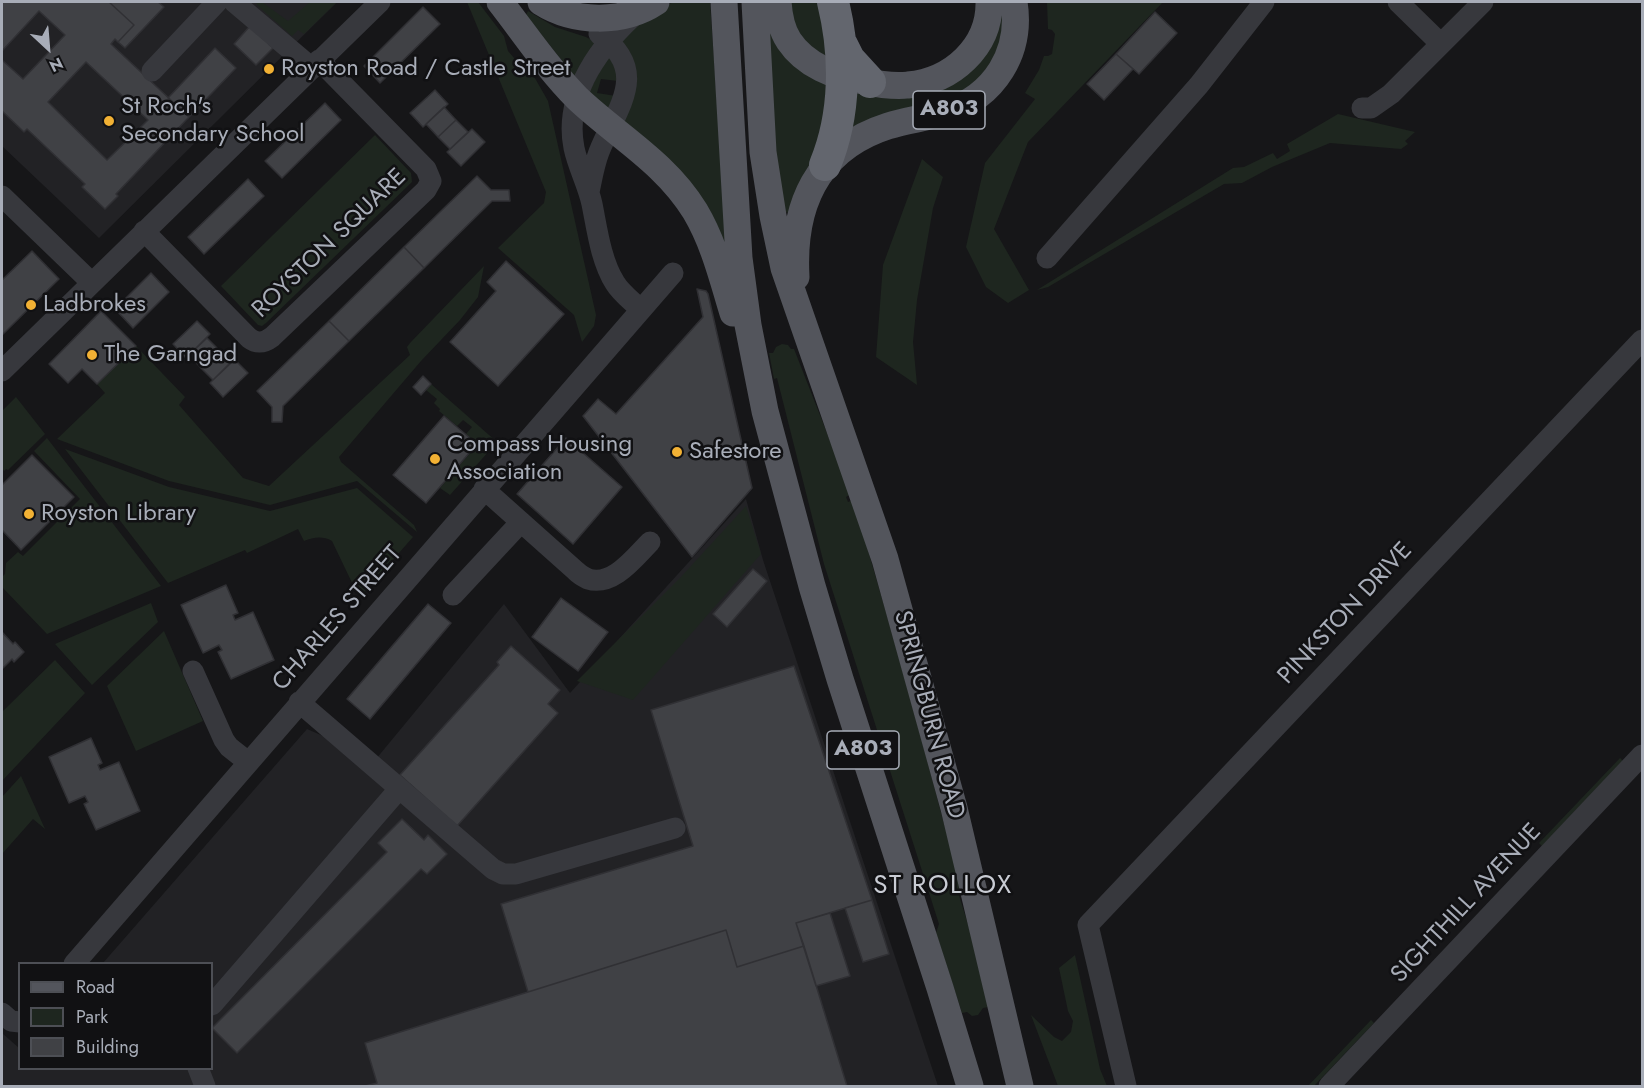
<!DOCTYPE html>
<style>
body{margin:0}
#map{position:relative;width:1644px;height:1088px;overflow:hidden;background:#161618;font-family:Jost,sans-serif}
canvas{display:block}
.frame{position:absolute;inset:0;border:3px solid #a8adb8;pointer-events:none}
.legend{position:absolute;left:18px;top:962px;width:195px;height:108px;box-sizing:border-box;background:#111113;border:2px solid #4d4f55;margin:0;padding:8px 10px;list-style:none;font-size:18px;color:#a8adb8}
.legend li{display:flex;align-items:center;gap:12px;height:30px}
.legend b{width:30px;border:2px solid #4d4f55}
.north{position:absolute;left:18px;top:18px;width:60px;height:60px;-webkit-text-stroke:4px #111113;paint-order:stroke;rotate:154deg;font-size:16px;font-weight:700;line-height:24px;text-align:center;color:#a8adb8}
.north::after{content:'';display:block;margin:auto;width:21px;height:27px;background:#a8adb8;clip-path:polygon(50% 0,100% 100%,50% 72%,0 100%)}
</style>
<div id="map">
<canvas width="1644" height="1088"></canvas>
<div class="frame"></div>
<ul class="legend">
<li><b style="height:8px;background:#53555c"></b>Road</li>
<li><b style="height:16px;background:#1e261f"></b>Park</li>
<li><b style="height:16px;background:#404145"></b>Building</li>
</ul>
<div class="north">N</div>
</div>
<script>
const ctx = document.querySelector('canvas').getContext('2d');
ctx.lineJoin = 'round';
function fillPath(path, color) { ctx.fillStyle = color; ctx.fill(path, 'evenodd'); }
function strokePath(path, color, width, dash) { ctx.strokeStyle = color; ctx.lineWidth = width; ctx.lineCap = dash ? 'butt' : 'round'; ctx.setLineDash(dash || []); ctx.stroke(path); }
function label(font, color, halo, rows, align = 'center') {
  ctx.font = font + ' Jost,sans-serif'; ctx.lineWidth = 5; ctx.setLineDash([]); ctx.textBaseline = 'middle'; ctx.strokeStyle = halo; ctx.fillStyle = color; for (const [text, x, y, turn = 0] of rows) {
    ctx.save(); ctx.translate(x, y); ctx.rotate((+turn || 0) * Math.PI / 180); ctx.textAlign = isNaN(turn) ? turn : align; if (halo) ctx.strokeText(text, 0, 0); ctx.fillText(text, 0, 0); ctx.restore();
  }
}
fillPath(new Path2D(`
 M2 2H337L99 238 2 146Z
 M746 499 763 560 938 1086H2V1033L19 1048 20 1068H212V964L103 963 307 729 376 759 504 604 570 693Z`), '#222225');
fillPath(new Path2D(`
 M256 2H262L288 21 310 2H337L304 34 298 30 292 36 258 6Z
 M467 2H478L504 36 508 51 526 72 532 73 548 101 596 315 594 326 582 342 574 315 498 248 544 203 546 192Z
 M673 2H710L727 245 624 123 620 43 643 20Z
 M790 2H829L832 14 825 56C800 39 794 32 790 2Z
 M1001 2 1006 41 970 91 846 129 851 87 917 94Z
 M1047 2H1163L1028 142 994 229 1029 290 1008 303 986 287 966 247 985 163 1035 99 1025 93 1039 70 1044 56H1048L1052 54 1055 34 1052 30 1048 29Z
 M528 11 555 27 586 37 597 43 581 72 574 76 526 15Z
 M769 27 822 80 835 95 793 213 784 212 774 146Z
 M608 55 615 67 618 81 601 79 597 93 616 96 611 110 590 94V90Z
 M1338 114 1415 132 1405 141 1408 144 1401 149 1330 143 1272 167 1242 183 1224 184 1048 287 1037 290 1233 168 1244 167 1273 153 1277 159 1290 151 1287 144Z
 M375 135 411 173 412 182 266 323 262 326 258 325 221 286Z
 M922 159 943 177 933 208 917 300 913 342 917 385 876 357 883 265Z
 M484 266 478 297 460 320 421 361 339 457 341 462 414 525 417 532 357 481 270 505 169 481 57 439 105 393 97 384 136 346 185 397 179 405 243 478 269 486 410 355 407 347 410 343Z
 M782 344 788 345 791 349H794L851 494 846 497 848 502 853 500C892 629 927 758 961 888V891L958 892 970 931 988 1007 983 1008 978 1015 972 1016 967 1012 962 1013 936 933 939 924 824 564 777 378 774 379 769 353H773L776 347Z
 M431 384 497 442 450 495 440 488 478 444 466 434 472 427 463 420 457 426 439 411 440 409 434 403 437 399 426 390Z
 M16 397 45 434 8 470 6 469 4 471 2 468V411Z
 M47 438 161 586 47 634 2 587V577L5 574 6 563 18 552 23 556 80 499 34 451Z
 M65 449 169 487 270 511 357 488 413 537 362 595 355 589 332 541C323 536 314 537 304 541L298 529 247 553 245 550 168 583Z
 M746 506 761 554 633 700 577 681 680 578Z
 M151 603 158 622 92 685 55 644Z
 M164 631 203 721 136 751 107 686Z
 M55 660 85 693 2 781V712Z
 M1620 758 1623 761 1542 846 1539 843Z
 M21 776 45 829 33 819 2 854V797Z
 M1075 955 1100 1069 1107 1086H1058L1031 1015 1054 1037 1062 1041 1071 1032 1073 1021 1068 1011 1059 968Z
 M1371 1020 1374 1023 1314 1086H1308Z`), '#1e261f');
const building = new Path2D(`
 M2 2H109L134 25 118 42 115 39 111 44 189 117 116 194 118 196 105 209 82 187 85 184 27 129 24 132 2 111V60L23 79 65 35 39 11 2 51ZM86 62 148 120 107 160 48 102Z
 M109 2H158L164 7 125 48 118 42 134 25Z
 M423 7 440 24 380 83 364 66Z
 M1155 12 1177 33 1139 74 1116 54Z
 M250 26 273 48 256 65 234 44Z
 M215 48 236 68 189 117 168 98Z
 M1116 54 1133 69 1104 100 1087 84Z
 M435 90 448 104 423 127 410 113Z
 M325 103 341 120 282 178 265 161Z
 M444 107 456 120 438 137 426 124Z
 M456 120 468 132 450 149 438 137Z
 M472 129 485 142 461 166 447 152Z
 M477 176 491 190H509L510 201H492L424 268 404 247Z
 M248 179 264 196 204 254 188 237Z
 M404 247 424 268 349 341 329 321Z
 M32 251 59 279 2 335V280Z
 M506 261 564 314 498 386 450 342 496 291 487 282Z
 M151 273 169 292 133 328 115 309Z
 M697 289 706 291 708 294 752 488 692 557 583 416 598 399 616 414 703 317Z
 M101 311 136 346 97 384 82 369 68 383 49 364Z
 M197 321 210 334 186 358 173 344Z
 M329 321 349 341 283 406 282 422H272V407L257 391Z
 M207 338 219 350 201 368 189 355Z
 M219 350 231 363 213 380 201 368Z
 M234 359 248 373 223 397 210 383Z
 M423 376 431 384 421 395 413 387Z
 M444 416 477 444 426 503 393 475Z
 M566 438 622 487 573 544 517 494Z
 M32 455 74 497 21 550 2 530V485Z
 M753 569 767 581 727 627 713 614Z
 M226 585 238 613 233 615 235 620 253 612 274 660 231 679 218 652 222 650 219 645 203 653 181 605Z
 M561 598 608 632 578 671 532 637Z
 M428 604 451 623 370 719 347 699Z
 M2 632 13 644 15 642 24 652 14 662 12 659 3 668 2 666Z
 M511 646 560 690 548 704 558 713 457 826 400 775 499 665 497 662Z
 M794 666 872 900 796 923 804 946 737 967 726 930 528 992 501 904 693 846 651 710Z
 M91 738 102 763 98 765 100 770 119 762 140 811 96 830 84 804 88 802 85 796 69 803 49 757Z
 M402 819 424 840 428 835 447 854 427 874 421 869 237 1053 212 1028 387 852 378 843Z
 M872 900 889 954 863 962 845 908Z
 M830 913 850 976 816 986 796 923Z
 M726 930 737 967 804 946 847 1086H365L377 1083 365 1043Z`);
fillPath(building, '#404145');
strokePath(building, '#303034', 1.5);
strokePath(new Path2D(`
 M234 2 312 68
 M1398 2 1441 44
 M640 10C602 43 563 93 574 148 578 167 588 185 592 204 597 229 601 261 615 283 621 293 632 301 640 309
 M152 71 217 2
 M1362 108H1371L1391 94 1483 2
 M589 192C592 178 594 165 599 152 617 107 651 72 599 34
 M2 196 91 282
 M144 231 249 338C257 344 264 343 272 337L426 190 431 181 426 169 319 60
 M1047 258 1199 85 1264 2
 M2 371 380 2
 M484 489 576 571C579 574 584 577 588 579 613 587 635 557 650 542
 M453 595 521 522
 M193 671 224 740 229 747 248 762
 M299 702 493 869 503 874H516L675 828
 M74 964 673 273
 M212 1005 399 789
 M2 1013 11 1021 20 1022
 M198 1068 205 1086
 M1126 1086 1088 925 1642 340
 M1329 1086 1642 755`), '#37383d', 21);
strokePath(new Path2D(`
 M500 2C525 34 548 69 577 98 617 136 665 162 695 211 714 243 722 277 733 313
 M541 2C574 23 623 24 656 2
 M724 2 739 258 748 325 765 411 812 586 840 679 940 988 970 1086
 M755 2 763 152 773 216 784 268 885 559 954 808 1020 1086
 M778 2C779 16 781 29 789 41 805 65 835 77 863 81 877 84 894 87 908 85 952 81 990 47 989 2
 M796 277C792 206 816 149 888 126 907 120 927 118 946 112 995 96 1022 52 1014 2`), '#53555c', 27);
strokePath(new Path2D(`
 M842 45 849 59 870 82
 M825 165C846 114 846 55 833 2`), '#63666e', 32);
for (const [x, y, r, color] of [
 [269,69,6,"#f2b134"],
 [109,121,6,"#f2b134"],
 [31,305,6,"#f2b134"],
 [92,355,6,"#f2b134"],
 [677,452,6,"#f2b134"],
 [435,459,6,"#f2b134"],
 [29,514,6,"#f2b134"]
]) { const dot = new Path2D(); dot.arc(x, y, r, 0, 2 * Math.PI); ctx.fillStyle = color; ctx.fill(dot); strokePath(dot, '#111113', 2); }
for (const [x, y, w] of [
 [949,110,72],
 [863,750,72]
]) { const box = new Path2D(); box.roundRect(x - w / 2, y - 19, w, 38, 4.5); ctx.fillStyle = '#111113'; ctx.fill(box); strokePath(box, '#a8adb8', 1.5); }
label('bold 22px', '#a8adb8', null, [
 ["A803",949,110],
 ["A803",863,750]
]);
label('24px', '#a8adb8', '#111113', [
 ["Royston Road / Castle Street",281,69],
 ["St Roch's",121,107],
 ["Secondary School",121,135],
 ["Ladbrokes",43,305],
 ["The Garngad",104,355],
 ["Compass Housing",447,445],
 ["Association",447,473],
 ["Safestore",689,452],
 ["Royston Library",41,514]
], 'left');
label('24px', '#a8adb8', '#111113', [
 ["ROYSTON SQUARE",330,244,-44],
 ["PINKSTON DRIVE",1346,614,-47],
 ["CHARLES STREET",338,619,-49],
 ["SPRINGBURN ROAD",928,715,75],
 ["SIGHTHILL AVENUE",1467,904,-47]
]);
ctx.letterSpacing = '1.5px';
label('26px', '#c9ccd4', '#111113', [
 ["ST ROLLOX",943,887]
]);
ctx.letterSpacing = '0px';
</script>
